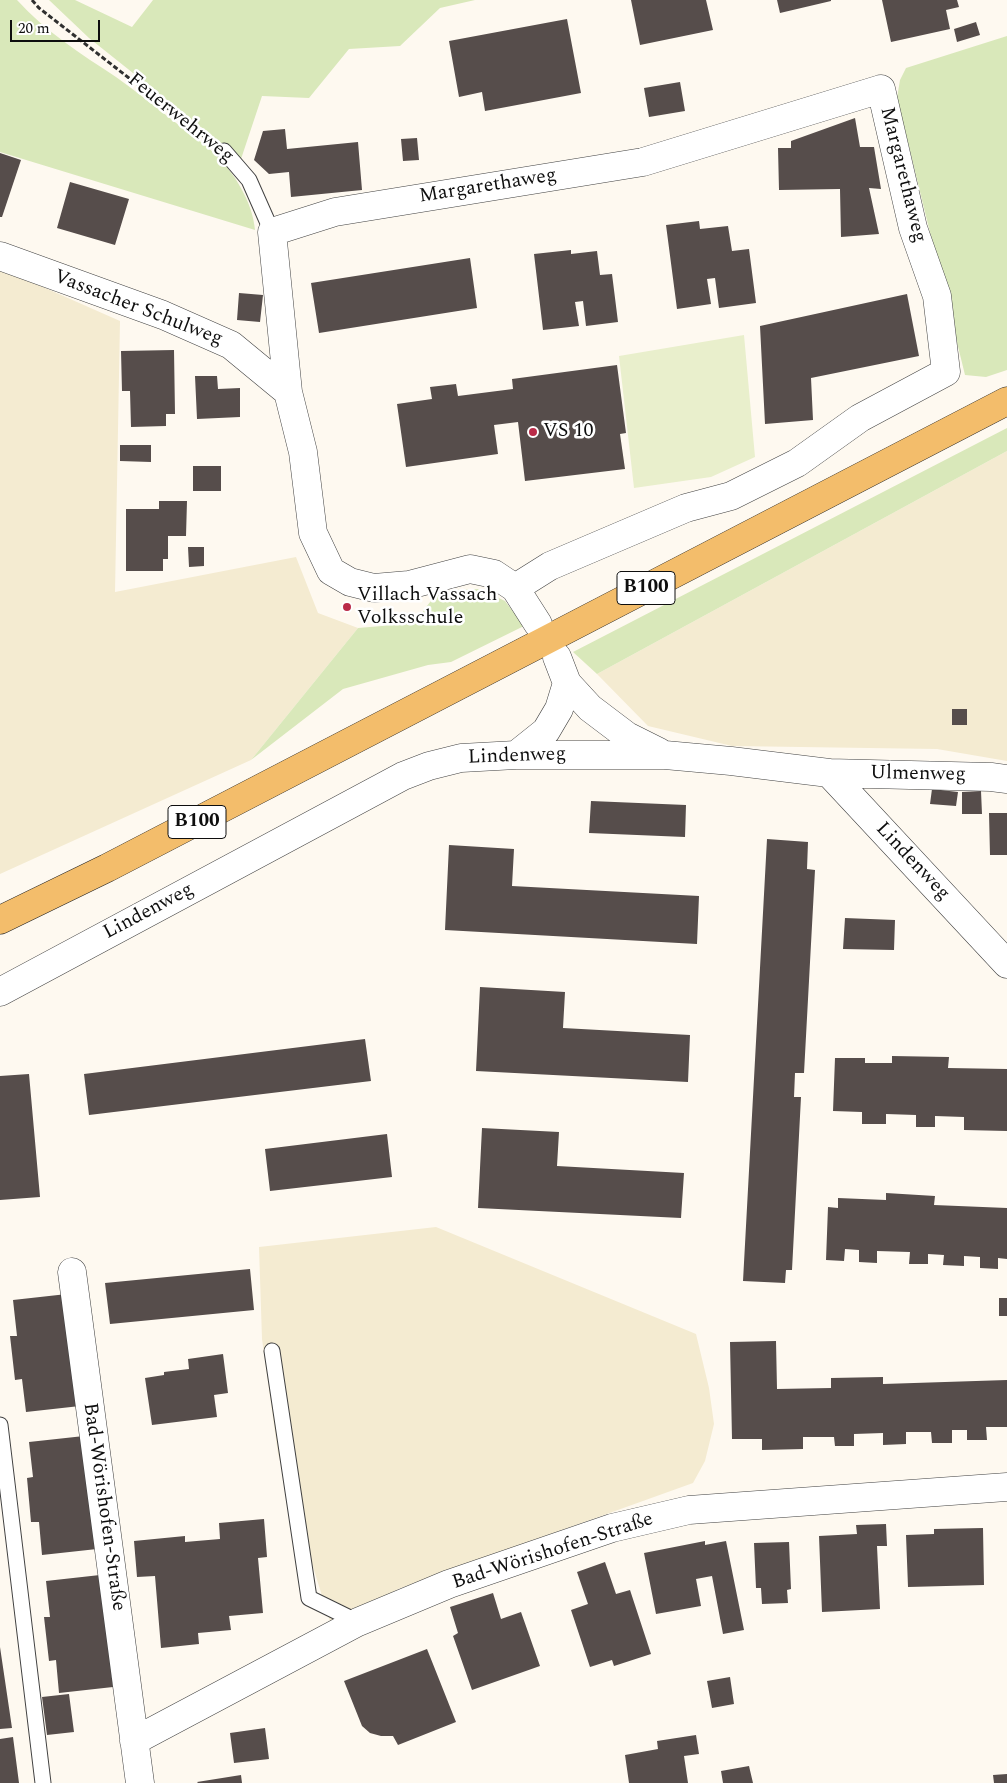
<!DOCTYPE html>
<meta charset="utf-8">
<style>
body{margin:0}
#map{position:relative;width:1007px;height:1783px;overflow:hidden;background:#fef9f0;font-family:Spectral,serif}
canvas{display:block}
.scale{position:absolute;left:10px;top:20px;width:90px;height:22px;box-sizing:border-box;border:2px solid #0e0e0e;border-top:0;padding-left:6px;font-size:15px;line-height:18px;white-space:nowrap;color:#0e0e0e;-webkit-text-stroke:4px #fff;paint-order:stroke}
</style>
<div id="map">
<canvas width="1007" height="1783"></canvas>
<div class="scale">20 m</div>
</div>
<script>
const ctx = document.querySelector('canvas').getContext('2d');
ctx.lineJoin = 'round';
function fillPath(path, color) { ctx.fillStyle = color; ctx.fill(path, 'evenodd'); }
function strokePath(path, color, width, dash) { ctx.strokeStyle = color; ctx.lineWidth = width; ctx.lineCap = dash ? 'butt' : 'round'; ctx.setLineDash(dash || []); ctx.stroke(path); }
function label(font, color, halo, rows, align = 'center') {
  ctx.font = font + ' Spectral,serif'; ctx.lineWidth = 5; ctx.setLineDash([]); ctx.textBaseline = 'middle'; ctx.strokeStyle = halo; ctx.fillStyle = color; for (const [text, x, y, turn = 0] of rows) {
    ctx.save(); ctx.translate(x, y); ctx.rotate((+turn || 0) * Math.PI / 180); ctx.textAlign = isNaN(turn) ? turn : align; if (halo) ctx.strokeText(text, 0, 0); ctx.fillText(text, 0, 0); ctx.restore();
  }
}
fillPath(new Path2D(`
 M0 268 120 321 115 592 296 557 318 613 358 628 251 760 0 874Z
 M1007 451V761L937 749 732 746 648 726 597 674Z
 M436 1227 696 1334 709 1388 714 1424 705 1461 693 1483 398 1589 332 1628 278 1454 262 1339 259 1247Z`), '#f4ebd1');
fillPath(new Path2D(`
 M0 0H17C45 31 81 54 116 77 140 94 162 112 185 130 195 138 206 145 215 154 234 172 253 203 255 230L0 152Z
 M49 0H75L132 27 153 0H475L440 8 400 46 349 49 309 98 262 96 241 159 89 38Z
 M1007 36V370L986 377 965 375 897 98 900 80 906 68Z
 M1007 428V451L597 674 573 652Z
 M480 589 505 601 524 626 451 662 428 665 343 689 251 760 358 628 382 626 420 617C438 586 446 591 480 589Z`), '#d9e8ba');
fillPath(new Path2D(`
 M744 335 755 457 711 477 634 488 619 356Z`), '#e9efcc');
fillPath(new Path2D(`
 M631 0H706L713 30 640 45Z
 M777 0H831V1L780 13Z
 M882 0H957L959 7 946 10 950 29 891 42Z
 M567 19 581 93 485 111 482 92 459 97 449 41Z
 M976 22 980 35 957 42 954 29Z
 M680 82 685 111 649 117 644 88Z
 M855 118 860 147H874L881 189 869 188 879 234 841 237 840 189 779 190 778 148H791V141Z
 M285 129 287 149 358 142 362 190 291 197 289 172 269 174 254 160 263 131Z
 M417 138 419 160 403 161 401 139Z
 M0 153 21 160 2 217H0Z
 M70 182 129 199 115 245 57 228Z
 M699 221 700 229 728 226 732 251 749 249 756 303 719 308 715 278 707 279 711 304 677 309 666 225Z
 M571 250V254L597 251 600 275 612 274 618 322 586 326 583 301 575 302 579 326 543 330 534 254Z
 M470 258 477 308 319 333 311 283Z
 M239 293 263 295 260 322 237 320Z
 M907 294 919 356 811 378 813 420 765 424 760 326Z
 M174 350 175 414H166V426L131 427 130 391H122L121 351Z
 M617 365 626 433 620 434 625 469 525 481 518 422 494 425 498 454 406 467 397 404 432 399 430 387 456 384 458 396 513 389 512 379Z
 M195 376H217L218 389 240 388V417L197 419Z
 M120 445H151V462L120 461Z
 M193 466H221V491H193Z
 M159 501H187L186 536H168V559H163V571H126V509H159Z
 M188 547H204V566L189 567Z
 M952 709H967V725H952Z
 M932 789 958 792 956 806 930 804Z
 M981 791 982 814H962V792Z
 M591 801 686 805 685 837 589 833Z
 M989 813H1007V855H990Z
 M767 839 808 842 807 869 815 870 804 1073H795L794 1097H801L792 1270H786L785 1283 743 1281Z
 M449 845 514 849 512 886 699 896 697 944 445 930Z
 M845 918 895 920 894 950 843 949Z
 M480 987 565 992 563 1028 690 1035 688 1082 476 1071Z
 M365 1039 371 1081 89 1115 84 1074Z
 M892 1056 949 1057 948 1068 1007 1069V1131L964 1130V1117L935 1116V1127H916V1115L886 1114V1124H862V1112L833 1111 835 1058H865V1063H892Z
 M29 1074 40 1197 0 1200V1076Z
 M482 1128 559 1132 557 1166 684 1173 681 1218 478 1208Z
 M387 1134 392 1177 270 1191 265 1149Z
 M886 1193 935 1196 934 1205 1007 1208V1259L998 1258V1269L980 1268V1257L964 1256V1266L943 1265 944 1255 928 1254V1264H909L910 1252 877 1251V1263L859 1262V1250L845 1249 844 1261 826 1260 828 1207 838 1208V1198L886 1200Z
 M250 1269 254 1310 110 1324 105 1283Z
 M67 1294 80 1406 26 1412 22 1379 15 1380 10 1336H17L13 1300Z
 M999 1298H1007V1316H999Z
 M776 1341 777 1389 831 1388V1378L883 1377V1384L1007 1380V1427H986L987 1440H967V1430H952V1443H932L931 1432H906V1444L883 1445V1433L854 1434V1446H835L834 1437H803V1449L762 1450V1439H732L730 1342Z
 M223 1354 228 1393 214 1395 217 1417 152 1425 145 1378 164 1375V1372L189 1369 188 1359Z
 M84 1436 97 1549 42 1555 39 1522H31L27 1478 33 1477 29 1442Z
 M264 1519 267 1557 258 1558 263 1613 229 1616 231 1630 198 1633 199 1644 161 1648 155 1576 137 1577 134 1541 185 1536V1542L220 1539 219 1523Z
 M886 1524 887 1546H877L880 1609 822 1612 819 1536 857 1534 856 1525Z
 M983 1528 984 1585 908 1587 906 1535 934 1534V1529Z
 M705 1541V1545L726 1541 744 1630 723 1634 712 1576 696 1579 701 1606 656 1614 644 1553Z
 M789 1542 791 1589 787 1590 788 1603 762 1604 761 1588H756L754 1543Z
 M605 1562 616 1594 630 1590 651 1654 614 1666 612 1660 590 1667 571 1610 588 1604 577 1572Z
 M100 1575 113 1687 59 1693 56 1660 49 1661 44 1617H50L46 1581Z
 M493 1593 501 1619 521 1612 540 1666 472 1690 453 1636 458 1633 450 1607Z
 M0 1647 12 1728 0 1729Z
 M427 1649 456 1722 398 1745 393 1736H381L370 1733 362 1726 344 1681Z
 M730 1677 734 1704 712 1708 707 1681Z
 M69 1694 74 1732 47 1735 42 1697Z
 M265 1728 269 1759 234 1763 230 1733Z
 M696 1735 699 1754 684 1756 688 1783H629L625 1755 658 1749 657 1741Z
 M13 1737 19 1783H0V1739Z
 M749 1766 753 1783H723L721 1771Z
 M1007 1774V1783H994L993 1775Z
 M241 1775 242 1783H198L197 1782Z`), '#564d4b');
const lane = new Path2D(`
 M224 151 249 180 272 232
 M272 1351 309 1598 358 1622
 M0 1425 43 1783`);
const street = new Path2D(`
 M0 256 163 315 231 345 288 392
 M515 588 550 566 686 508 731 496 797 463 860 418 946 372 937 296 913 228 881 89 643 162 335 212 272 232 288 392 303 452 313 533 331 571 350 582 374 588 409 585 470 569 494 574 515 588 538 624
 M557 657 567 683 590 708 627 736 659 752
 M516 755 546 731 559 709 567 683
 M829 773 991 777 1007 779
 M0 992 403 776 429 766 461 758 516 755H665L731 761 829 773 1007 964
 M72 1272 140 1783
 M134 1741 358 1622 449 1584 612 1528 689 1510 1007 1487`);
const primary = new Path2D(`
 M0 920 107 868 1007 401`);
strokePath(lane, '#414141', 17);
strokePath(street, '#414141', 29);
strokePath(primary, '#1f1f1f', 29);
strokePath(new Path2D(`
 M32 0 39 8 206 138`), '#303030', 3, [5, 2.5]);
strokePath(lane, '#fff', 15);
strokePath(street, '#fff', 28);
strokePath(primary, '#f3bd6b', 28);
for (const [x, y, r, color] of [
 [533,432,5,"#ba2b48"],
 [347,607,5,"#ba2b48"]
]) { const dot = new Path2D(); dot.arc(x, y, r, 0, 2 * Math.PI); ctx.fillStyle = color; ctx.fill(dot); strokePath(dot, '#fff', 2); }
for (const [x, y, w] of [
 [646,588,58],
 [197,822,58]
]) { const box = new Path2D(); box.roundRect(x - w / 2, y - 16.5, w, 33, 4); ctx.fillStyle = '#fff'; ctx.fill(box); strokePath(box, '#0e0e0e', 1); }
label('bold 19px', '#0e0e0e', null, [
 ["B100",646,588],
 ["B100",197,822]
]);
label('20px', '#0e0e0e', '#fff', [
 ["Feuerwehrweg",180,119,39],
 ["Margarethaweg",902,175,76],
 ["Margarethaweg",488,187,-9],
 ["Vassacher Schulweg",138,309,21],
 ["Lindenweg",517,757,-2],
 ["Ulmenweg",918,775,1],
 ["Lindenweg",912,862,47],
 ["Lindenweg",149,912,-28],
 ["Bad-Wörishofen-Straße",103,1507,82],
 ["Bad-Wörishofen-Straße",553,1552,-18]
]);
label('20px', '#0e0e0e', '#fff', [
 ["VS 10",543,432],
 ["Villach Vassach",357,596],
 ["Volksschule",357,619]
], 'left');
</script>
